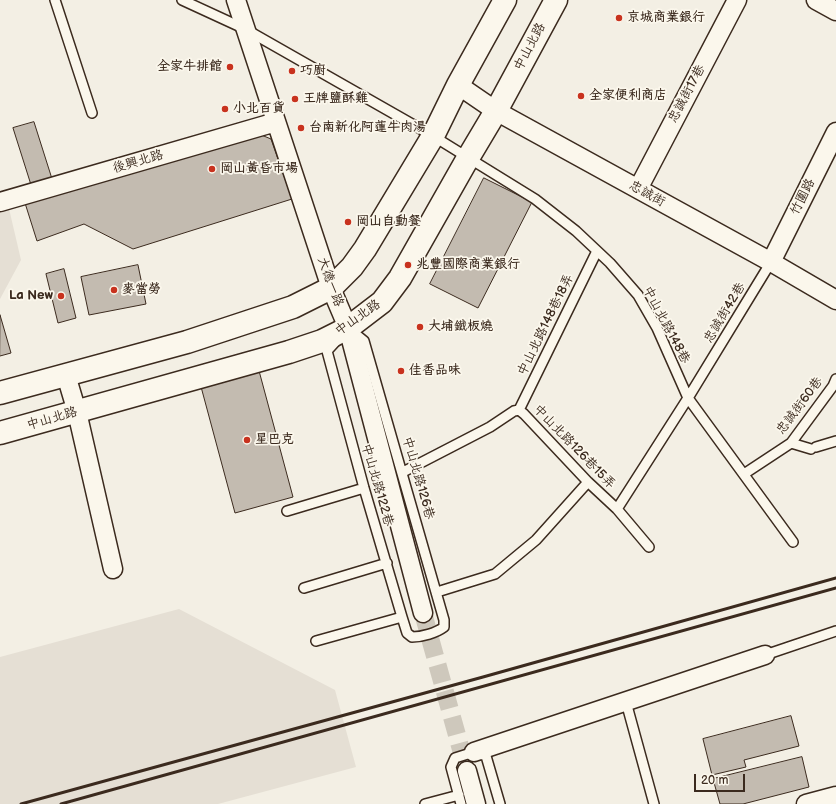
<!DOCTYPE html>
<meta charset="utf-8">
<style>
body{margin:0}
#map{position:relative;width:836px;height:804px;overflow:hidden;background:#f3efe4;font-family:"Balsamiq Sans",sans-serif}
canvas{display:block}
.scale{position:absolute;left:694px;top:774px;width:51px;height:18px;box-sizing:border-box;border:2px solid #3b2a1e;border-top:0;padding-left:5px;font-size:12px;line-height:14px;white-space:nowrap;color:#3b2a1e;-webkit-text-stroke:3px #fbf7ec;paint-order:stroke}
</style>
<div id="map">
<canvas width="836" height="804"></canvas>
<div class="scale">20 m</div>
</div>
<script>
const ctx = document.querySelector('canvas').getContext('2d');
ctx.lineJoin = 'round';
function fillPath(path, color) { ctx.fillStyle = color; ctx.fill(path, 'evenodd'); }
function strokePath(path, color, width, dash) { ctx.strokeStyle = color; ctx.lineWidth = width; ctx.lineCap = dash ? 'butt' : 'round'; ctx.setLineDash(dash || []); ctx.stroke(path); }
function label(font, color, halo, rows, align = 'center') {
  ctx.font = font + ' "Balsamiq Sans","LXGW WenKai TC",sans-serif'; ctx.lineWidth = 3.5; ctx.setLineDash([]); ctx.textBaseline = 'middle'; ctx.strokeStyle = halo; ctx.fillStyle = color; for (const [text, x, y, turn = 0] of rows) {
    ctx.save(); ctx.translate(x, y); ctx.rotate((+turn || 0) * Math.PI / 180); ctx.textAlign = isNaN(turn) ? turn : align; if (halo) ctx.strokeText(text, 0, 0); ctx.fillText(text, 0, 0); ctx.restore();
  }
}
fillPath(new Path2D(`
 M7 200 21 260 0 299V202Z
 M179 609 335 690 356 767 218 804H0V657Z`), '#e5dfd4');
const building = new Path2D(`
 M34 122 53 182 32 188 13 128Z
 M259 134 271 139 292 199 133 249 84 224 37 241 25 203Z
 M484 178 532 202 478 308 430 284Z
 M138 265 146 304 89 315 81 277Z
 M64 269 76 318 58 323 46 274Z
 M0 315 11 353 0 356Z
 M258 367 293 497 235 513 200 383Z
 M791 716 799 746 744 760 746 767 712 775 703 739Z
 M802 757 809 787 743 804H720L713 779Z`);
fillPath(building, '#c3bbb0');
strokePath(building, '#3b2a1e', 1);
strokePath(new Path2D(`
 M423 613 467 771`), '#cec8bc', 18, [18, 9]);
const lane = new Path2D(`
 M55 0 92 113
 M182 0 245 29 433 136 535 199 576 231 610 263 638 295 657 328 688 398 793 542
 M348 328 364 341 444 620V627C436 633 422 637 412 637L407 633 402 617 364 488 327 351Z
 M519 410 597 251
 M791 443 811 449
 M816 447 836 441
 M403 472 490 427 514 411 519 410 524 414 588 482 617 509 649 547
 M744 474 791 443 833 386 836 379
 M617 509 688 398 771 262
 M287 511 364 488
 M304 588 387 563
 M437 592 495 574 536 540 588 482
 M316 641 402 617
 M765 655 836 631
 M626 702 654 804
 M425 804 459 795
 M461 804 451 767 455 758 474 752 486 756 500 804`);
const street = new Path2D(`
 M236 0 331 288 348 328 423 613
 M816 0 836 11
 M458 85 496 111 771 262 836 300
 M638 189 737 0
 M0 202 276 122
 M771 262 836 132
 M66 375 77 412 113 569
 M474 752 765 655
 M467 771 476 804
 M806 804 836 796`);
const primary = new Path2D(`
 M0 393 187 342 293 307 331 288 352 267 365 249 433 136 458 85 505 0
 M0 433 289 352 322 341 348 328 382 302 400 278 468 158 496 111 556 0`);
strokePath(lane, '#3b2a1e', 12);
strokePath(street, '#3b2a1e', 21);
strokePath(primary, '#3b2a1e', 25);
strokePath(lane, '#fbf7ec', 9);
strokePath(street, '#fbf7ec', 18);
strokePath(primary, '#fbf7ec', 22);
strokePath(new Path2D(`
 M21 804 483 677 836 578
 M61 804 836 588`), '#3b2a1e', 3);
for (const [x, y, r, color] of [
 [619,18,4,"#c8321e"],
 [230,67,4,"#c8321e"],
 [292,71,4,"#c8321e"],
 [581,96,4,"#c8321e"],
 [295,99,4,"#c8321e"],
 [225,109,4,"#c8321e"],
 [301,128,4,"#c8321e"],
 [212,169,4,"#c8321e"],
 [348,222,4,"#c8321e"],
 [408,265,4,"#c8321e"],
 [114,290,4,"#c8321e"],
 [61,296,4,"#c8321e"],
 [420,327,4,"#c8321e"],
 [401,371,4,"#c8321e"],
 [247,440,4,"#c8321e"]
]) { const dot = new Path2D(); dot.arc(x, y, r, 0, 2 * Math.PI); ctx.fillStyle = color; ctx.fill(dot); strokePath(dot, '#fbf7ec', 1.5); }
label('bold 13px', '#3b2a1e', '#fbf7ec', [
 ["京城商業銀行",627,18],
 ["全家牛排館",222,67,"right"],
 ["巧廚",300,71],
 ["全家便利商店",589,96],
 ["王牌鹽酥雞",303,99],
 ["小北百貨",233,109],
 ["台南新化阿蓮牛肉湯",309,128],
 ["岡山黃昏市場",220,169],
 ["岡山自動餐",356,222],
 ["兆豐國際商業銀行",416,265],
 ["麥當勞",122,290],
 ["La New",53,296,"right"],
 ["大埔鐵板燒",428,327],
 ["佳香品味",409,371],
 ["星巴克",255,440]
], 'left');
label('13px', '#3b2a1e', '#fbf7ec', [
 ["中山北路",530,47,-62],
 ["忠誠街17巷",687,94,-62],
 ["後興北路",138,162,-16],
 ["忠誠街",647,194,29],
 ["竹圍路",803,197,-63],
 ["大德一路",330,282,70],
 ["忠誠街42巷",725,313,-59],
 ["中山北路",358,318,-35],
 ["中山北路148巷18弄",546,325,-64],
 ["中山北路148巷",666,325,62],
 ["忠誠街60巷",800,406,-53],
 ["中山北路",52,419,-16],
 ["中山北路126巷15弄",574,447,46],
 ["中山北路126巷",418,478,74],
 ["中山北路122巷",377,485,74]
]);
</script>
